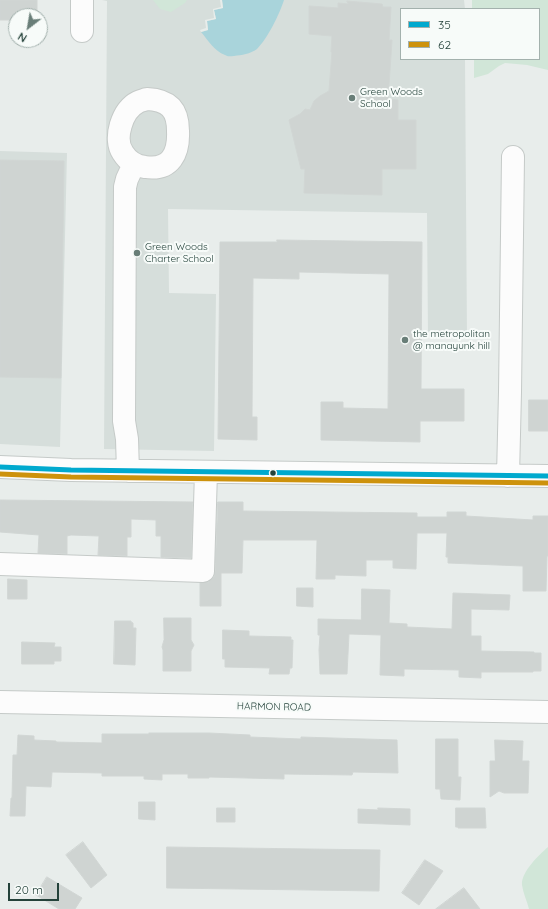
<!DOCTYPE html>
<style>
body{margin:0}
#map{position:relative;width:548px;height:909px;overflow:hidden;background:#e8edeb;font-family:Quicksand,sans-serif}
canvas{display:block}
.legend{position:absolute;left:400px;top:8px;width:140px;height:52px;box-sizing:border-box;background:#f7fbf9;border:1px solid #a3b1ad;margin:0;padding:5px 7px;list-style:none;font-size:12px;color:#24423a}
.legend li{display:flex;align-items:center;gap:8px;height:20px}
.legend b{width:20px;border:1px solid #a3b1ad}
.north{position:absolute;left:8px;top:8px;width:40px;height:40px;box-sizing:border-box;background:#f7fbf9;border:1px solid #a3b1ad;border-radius:50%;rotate:211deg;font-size:11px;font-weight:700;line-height:16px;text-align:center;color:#24423a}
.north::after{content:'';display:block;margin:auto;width:14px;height:18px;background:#697e78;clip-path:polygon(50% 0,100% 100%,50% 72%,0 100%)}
.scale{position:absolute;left:8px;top:883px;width:51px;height:18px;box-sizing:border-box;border:2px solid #24423a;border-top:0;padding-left:5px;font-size:12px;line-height:14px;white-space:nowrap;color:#24423a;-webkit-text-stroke:3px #f7fbf9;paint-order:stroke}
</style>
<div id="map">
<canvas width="548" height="909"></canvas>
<ul class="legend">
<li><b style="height:5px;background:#00a9ce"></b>35</li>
<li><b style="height:5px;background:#cd920c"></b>62</li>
</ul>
<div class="north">N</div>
<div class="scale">20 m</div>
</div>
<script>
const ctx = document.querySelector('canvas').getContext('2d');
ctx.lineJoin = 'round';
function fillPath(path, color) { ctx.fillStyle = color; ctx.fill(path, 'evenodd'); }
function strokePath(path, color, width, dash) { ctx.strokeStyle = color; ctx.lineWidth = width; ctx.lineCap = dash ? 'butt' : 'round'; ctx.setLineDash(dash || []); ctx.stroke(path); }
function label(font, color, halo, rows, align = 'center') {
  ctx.font = font + ' Quicksand,sans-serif'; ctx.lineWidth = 4; ctx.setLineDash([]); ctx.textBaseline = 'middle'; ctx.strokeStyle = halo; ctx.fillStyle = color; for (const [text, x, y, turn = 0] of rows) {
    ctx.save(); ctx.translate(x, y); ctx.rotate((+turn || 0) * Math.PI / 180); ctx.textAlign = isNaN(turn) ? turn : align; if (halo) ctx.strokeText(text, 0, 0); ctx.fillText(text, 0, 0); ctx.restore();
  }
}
fillPath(new Path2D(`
 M102 0H464L465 9H401V59H465L467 338 428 337 427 213 168 209 169 293 216 294 214 451 104 449 107 1Z
 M0 151 67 153 60 447 0 444Z`), '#d6dedb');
fillPath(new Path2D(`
 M153 0H187L185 3 171 12 160 9Z
 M472 0H548V70L527 65 505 63 499 66 488 74 474 78V59H539V9H472Z
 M548 847V909H529C527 901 523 893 522 885 521 872 539 855 548 847Z`), '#d1e6d8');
fillPath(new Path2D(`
 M222 0H284C279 15 268 38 257 49 250 54 242 55 234 56 230 56 228 57 225 55 214 51 208 40 201 32L208 30 207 21 216 19 214 10 223 8Z`), '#a9d4db');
fillPath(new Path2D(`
 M220 0H222L223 8 214 10 216 19 207 21 208 30 201 32 200 30 206 28 205 20 214 18 213 9 221 7Z`), '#e8edeb');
const building = new Path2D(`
 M0 0H37V16H16V20H0Z
 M347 1 382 4 383 7H391L389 40H392L388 99 398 100V120H416V169H382V195L305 193H304L305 169H301L289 120 300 114 305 109 310 110 314 101 320 96 329 91 332 52H331L332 36 309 34V6L338 8V3L348 4Z
 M0 160 64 161 61 378 0 377Z
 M277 240 422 242 421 389H464V421H420V442L321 440V402H343V408L388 409 389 274 299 272V279L253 278 252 417H257V440L218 439 220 242H277Z
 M529 400H548V431H529Z
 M0 500 193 502 191 558 161 557V536H156V520L131 519V537H127V556L98 555 99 536 71 535 67 536V554L38 553 39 535 0 532Z
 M218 502H243V511L417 513V517H447V512H466V516L533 520V516H548V556H547L546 591H523V566L448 563V557H446L447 533H417L416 569 393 568V560H366V576L335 575V579H316L317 540H243L242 573H221V606H200V583L209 582 214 577 215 572Z
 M8 579 27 580V599H8Z
 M297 588H313V607L297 606Z
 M362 589 390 590 389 623 407 624V627L452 629 453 593 510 595 509 610 471 609V636H481V651L534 652V653H541V671H533V672H481V678L459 677V670L404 669V676L380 675 381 635 349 634 347 674H320L319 650 320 635H318V619L361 620Z
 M164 618H191V640L194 645 191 651V671H163V650L162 647 164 640Z
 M115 621H131V622L133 623V628H136L135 665 114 664Z
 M223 630 249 631V636L291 637V640H293L292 668H290L289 674H269L270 668 225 667V659H223Z
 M22 642 55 643 54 647H61V661H54V664H22Z
 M149 733H209L250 735V737L301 739V737L397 740 398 773 353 772 352 775 284 774V779L209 777V778H188V774H162V780L144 779V776H102V773L52 772 51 787 26 786 25 816H10L11 798H12L13 755H17L18 735 34 736V740L56 741V742L102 743V734H149Z
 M436 739H458V777H461L460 800 441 799 440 789H436Z
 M495 740 523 741 522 761H529L528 793H504L499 791 490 797V761H495Z
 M139 802H155V820L139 819Z
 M217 808H235V822H217Z
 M378 808 410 809V825L358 823V809L378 810Z
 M456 808H485L486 828H458V827H456Z
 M83 842 107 875 91 888 66 855Z
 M167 847 380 850 379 891 167 888Z
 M425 860 443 871 419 905 402 893Z
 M47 877 82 898 75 909H59L36 895Z
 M464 888 480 909H436Z`);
fillPath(building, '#cfd4d2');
strokePath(building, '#d1d6d4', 1);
const minor = new Path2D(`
 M82 31V0
 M147 99C169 100 178 110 178 131 179 153 171 171 145 167 136 166 128 161 123 153 113 139 122 110 138 102 140 101 144 100 147 99Z
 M0 467 71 470 548 476
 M128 471 127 439 124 421 125 187 127 179 134 164
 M508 476 510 392 513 157
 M0 564 203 571 206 472
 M0 702 548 712`);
strokePath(minor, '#c5cac8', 24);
strokePath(minor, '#fcfcfc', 22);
strokePath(new Path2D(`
 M0 467 71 470 548 476`), '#00a9ce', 5);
strokePath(new Path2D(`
 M0 474 71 477 548 483`), '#cd920c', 5);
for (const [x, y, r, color] of [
 [352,98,4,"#697e78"],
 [137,253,4,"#697e78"],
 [405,340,4,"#697e78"],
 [273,473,3.5,"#24423a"]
]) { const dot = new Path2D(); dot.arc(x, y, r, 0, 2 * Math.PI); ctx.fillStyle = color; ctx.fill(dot); strokePath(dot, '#f7fbf9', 1.5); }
label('10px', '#24423a', '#f7fbf9', [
 ["Green Woods",360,92],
 ["School",360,104],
 ["Green Woods",145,247],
 ["Charter School",145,259],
 ["the metropolitan",413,334],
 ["@ manayunk hill",413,346]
], 'left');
label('10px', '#24423a', '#f7fbf9', [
 ["HARMON ROAD",274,707,1]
]);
</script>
